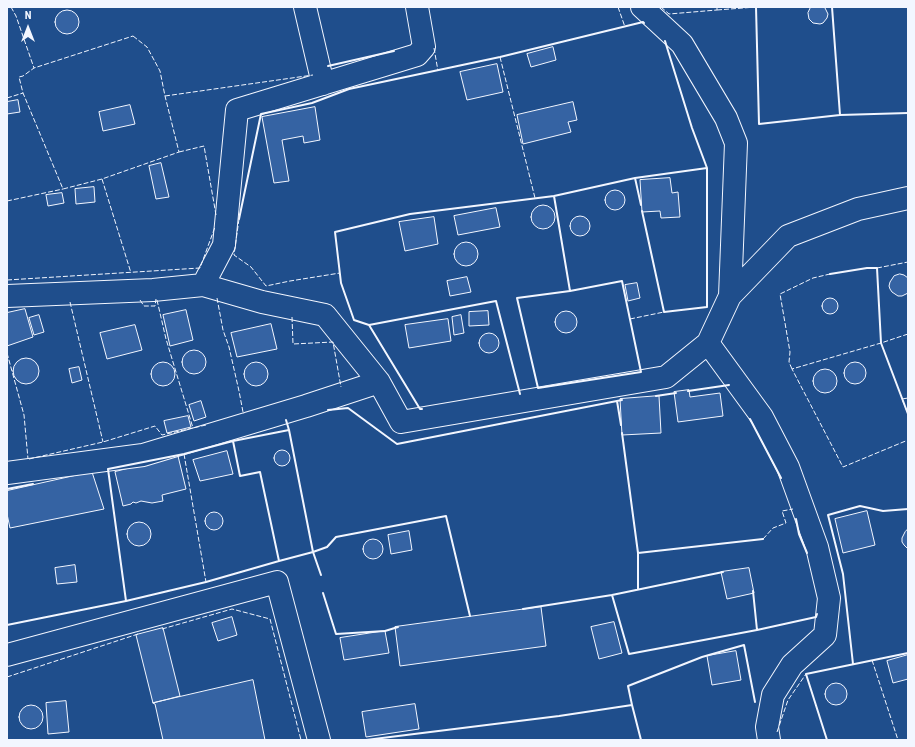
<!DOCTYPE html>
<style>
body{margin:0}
#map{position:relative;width:915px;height:747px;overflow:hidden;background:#1f4e8c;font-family:"Roboto Condensed",sans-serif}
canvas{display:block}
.frame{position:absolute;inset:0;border:8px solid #f2f6ff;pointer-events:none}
.north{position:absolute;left:8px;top:8px;width:40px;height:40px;-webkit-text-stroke:3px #1f4e8c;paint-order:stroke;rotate:0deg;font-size:11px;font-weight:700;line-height:16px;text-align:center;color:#f2f6ff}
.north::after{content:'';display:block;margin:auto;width:14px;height:18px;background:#f2f6ff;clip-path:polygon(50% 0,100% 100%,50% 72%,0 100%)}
</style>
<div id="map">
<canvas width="915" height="747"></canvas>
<div class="frame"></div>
<div class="north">N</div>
</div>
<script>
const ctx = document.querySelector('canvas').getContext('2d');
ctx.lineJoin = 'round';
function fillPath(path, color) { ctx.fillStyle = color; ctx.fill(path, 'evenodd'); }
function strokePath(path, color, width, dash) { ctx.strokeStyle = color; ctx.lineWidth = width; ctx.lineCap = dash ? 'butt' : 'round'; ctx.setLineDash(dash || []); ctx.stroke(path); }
const building = new Path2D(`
 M811 7H824L825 8 828 14 827 18 823 23 820 24 813 23 809 19 808 13Z
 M55 22a12 12 0 1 1 24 0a12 12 0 1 1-24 0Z
 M553 47 556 60 531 67 527 54Z
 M497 64 503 92 467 100 460 72Z
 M18 100 20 112 7 114V102Z
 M573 102 577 120 568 122 571 132 523 144 517 115Z
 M130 105 135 124 103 131 99 112Z
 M315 107 320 140 304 143 303 136 282 140 289 181 274 183 262 117Z
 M161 163 169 197 156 199 149 166Z
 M670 178 672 193 678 192 680 217 661 218 660 211 642 212 640 180Z
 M94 187 95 202 76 204 75 189Z
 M605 200a10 10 0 1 1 20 0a10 10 0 1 1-20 0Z
 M62 193 64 203 48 206 46 195Z
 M531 217a12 12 0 1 1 24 0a12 12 0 1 1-24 0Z
 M496 208 500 227 458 235 454 216Z
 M570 226a10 10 0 1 1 20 0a10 10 0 1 1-20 0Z
 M434 217 438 244 405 251 399 222Z
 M454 254a12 12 0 1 1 24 0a12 12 0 1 1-24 0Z
 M900 274 904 275 908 278V293L902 296H898L892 292 890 289 889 286 890 282 894 276Z
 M467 277 471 292 450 296 447 281Z
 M637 283 640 298 628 301 625 285Z
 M822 306a8 8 0 1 1 16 0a8 8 0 1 1-16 0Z
 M25 309 33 337 7 346V313Z
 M186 310 193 340 170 346 163 315Z
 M488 311 489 325 469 326V312Z
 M555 322a11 11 0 1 1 22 0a11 11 0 1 1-22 0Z
 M39 315 44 332 34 335 29 318Z
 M461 315 464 333 454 335 452 317Z
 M448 319 451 341 409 348 405 325Z
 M271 324 277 349 237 357 231 333Z
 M135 325 142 350 107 359 100 333Z
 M479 343a10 10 0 1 1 20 0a10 10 0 1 1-20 0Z
 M182 362a12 12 0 1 1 24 0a12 12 0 1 1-24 0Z
 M13 371a13 13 0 1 1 26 0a13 13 0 1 1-26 0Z
 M844 373a11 11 0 1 1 22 0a11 11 0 1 1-22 0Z
 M151 374a12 12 0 1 1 24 0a12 12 0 1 1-24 0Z
 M244 374a12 12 0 1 1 24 0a12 12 0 1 1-24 0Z
 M79 367 82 380 72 383 69 369Z
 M813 381a12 12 0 1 1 24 0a12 12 0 1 1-24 0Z
 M689 390 690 397 720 393 723 416 678 422 674 392Z
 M659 396 661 433 622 435 620 399Z
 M201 401 206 417 194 421 189 405Z
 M188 416 191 427 167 433 164 421Z
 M274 458a8 8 0 1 1 16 0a8 8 0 1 1-16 0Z
 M227 451 233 474 200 481 193 460Z
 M178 456 186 489 162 495 163 501 152 503 141 501 136 503 133 502 131 504 123 506 115 472Z
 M92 472 104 509 10 528 7 514V491Z
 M867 511 875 545 843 553 835 519Z
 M205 521a9 9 0 1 1 18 0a9 9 0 1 1-18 0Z
 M127 534a12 12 0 1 1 24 0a12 12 0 1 1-24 0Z
 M908 529V549L904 545 902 542V538L905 532Z
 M409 531 412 550 391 554 388 535Z
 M363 549a10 10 0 1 1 20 0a10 10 0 1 1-20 0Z
 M75 565 77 582 57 584 55 568Z
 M749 568 754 593 727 599 721 572Z
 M541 607 546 646 400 666 395 627Z
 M232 617 237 635 218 641 212 623Z
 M614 622 622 653 599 659 591 627Z
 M163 628 180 696 153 703 136 635Z
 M385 631 389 653 344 660 340 638Z
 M736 651 741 680 712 685 707 656Z
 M908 655V679L893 683 887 661Z
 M253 680 265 740H163L155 704 153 703Z
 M825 694a11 11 0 1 1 22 0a11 11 0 1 1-22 0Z
 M66 701 69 732 48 734 46 703Z
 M415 704 419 729 366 737 362 712Z
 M19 717a12 12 0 1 1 24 0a12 12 0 1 1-24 0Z`);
fillPath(building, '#3563a3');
strokePath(building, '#f2f6ff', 1);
const minor = new Path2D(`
 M305 7 323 84
 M642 7 682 44 726 118 736 143 730 296
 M203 285 224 245 237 110 417 55 424 47 417 7
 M7 296 153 290 203 285 262 302 325 315 379 382 401 422 666 377 708 343 762 417 788 467 817 547 829 598 825 635 792 665 773 695 767 727 769 740
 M708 343 730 296 788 236 858 209 908 198
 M7 473 143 455 306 406 379 382
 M7 655 277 582 319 740`);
strokePath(minor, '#f2f6ff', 24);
strokePath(minor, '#1f4e8c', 22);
strokePath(new Path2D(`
 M11 7 16 16 34 68
 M618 7 625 27
 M661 7 669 14 717 10V7
 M717 10 756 7
 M133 36 147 47 160 71 165 96 179 152 102 179 63 189 23 93 19 77 23 76 34 68Z
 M434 48 438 71
 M500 57 535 198
 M165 96 313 75
 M7 98 23 93
 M179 152 204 146 216 215
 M102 179 131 273
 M7 201 63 189
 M239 219 234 255 251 267 266 286 290 281 340 273
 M877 268 908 262
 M7 280 200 268 215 227
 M217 298 223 330 229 347 239 391 243 412 244 414
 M140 300 144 306H155L156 299
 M157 300 166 339 193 428
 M70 302 103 442
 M292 317 293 344 333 342 341 387
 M630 319 664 312
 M908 334 881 343 792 369 843 467 908 440
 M7 353 24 415 28 459
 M792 369 789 362 790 352 780 294 813 278 830 274
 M908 398 902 399 908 414
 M184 454 206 582
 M29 459 103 442 155 426 162 435 206 425
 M763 539 773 528 786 523 782 511 793 509
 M162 629 232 609 270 619 301 740
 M872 660 898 740
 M7 677 138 634
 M777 732 788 700 806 674`), '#f2f6ff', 1, [5, 2]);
strokePath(new Path2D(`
 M756 7 759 124 840 115
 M832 7 840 115 908 113
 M328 66 394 51
 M635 178 641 205
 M642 211 664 312 707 307V168L692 128 665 41
 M239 219 261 114 312 103 349 89 500 57 643 22 644 23
 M830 274 867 268H877L881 343 908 414
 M622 281 641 372 538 388 517 298 570 291Z
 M570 291 554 196 635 178 707 168
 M369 325 420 409H422
 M688 391 729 385
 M520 394 496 301 369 325 354 320 341 283 335 232 410 214 554 196
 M656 396 676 393
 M617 401 621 425
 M328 410 348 408 397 444 622 400
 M750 419 781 478
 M286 420 289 430 313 552 279 561 260 472 240 476 233 441 289 430
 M622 433 638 553 763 539
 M233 441 240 476 260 472 279 561 206 582 126 601 108 469 184 454Z
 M7 489 33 484
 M796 519 799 534 807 553
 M638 553V589
 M321 575 313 552 327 547 336 537 446 516 470 616
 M753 591 757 630
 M323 593 336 634 385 631 398 627
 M612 595 629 654 757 630 816 617 817 614
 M523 609 612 595 723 572
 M7 625 126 601
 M853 664 843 574 828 515 860 506 883 511 908 509
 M366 740 559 716 632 705
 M641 740 632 705 628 686 702 657 744 645 755 702
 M827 740 806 674 908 653`), '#f2f6ff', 2);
</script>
